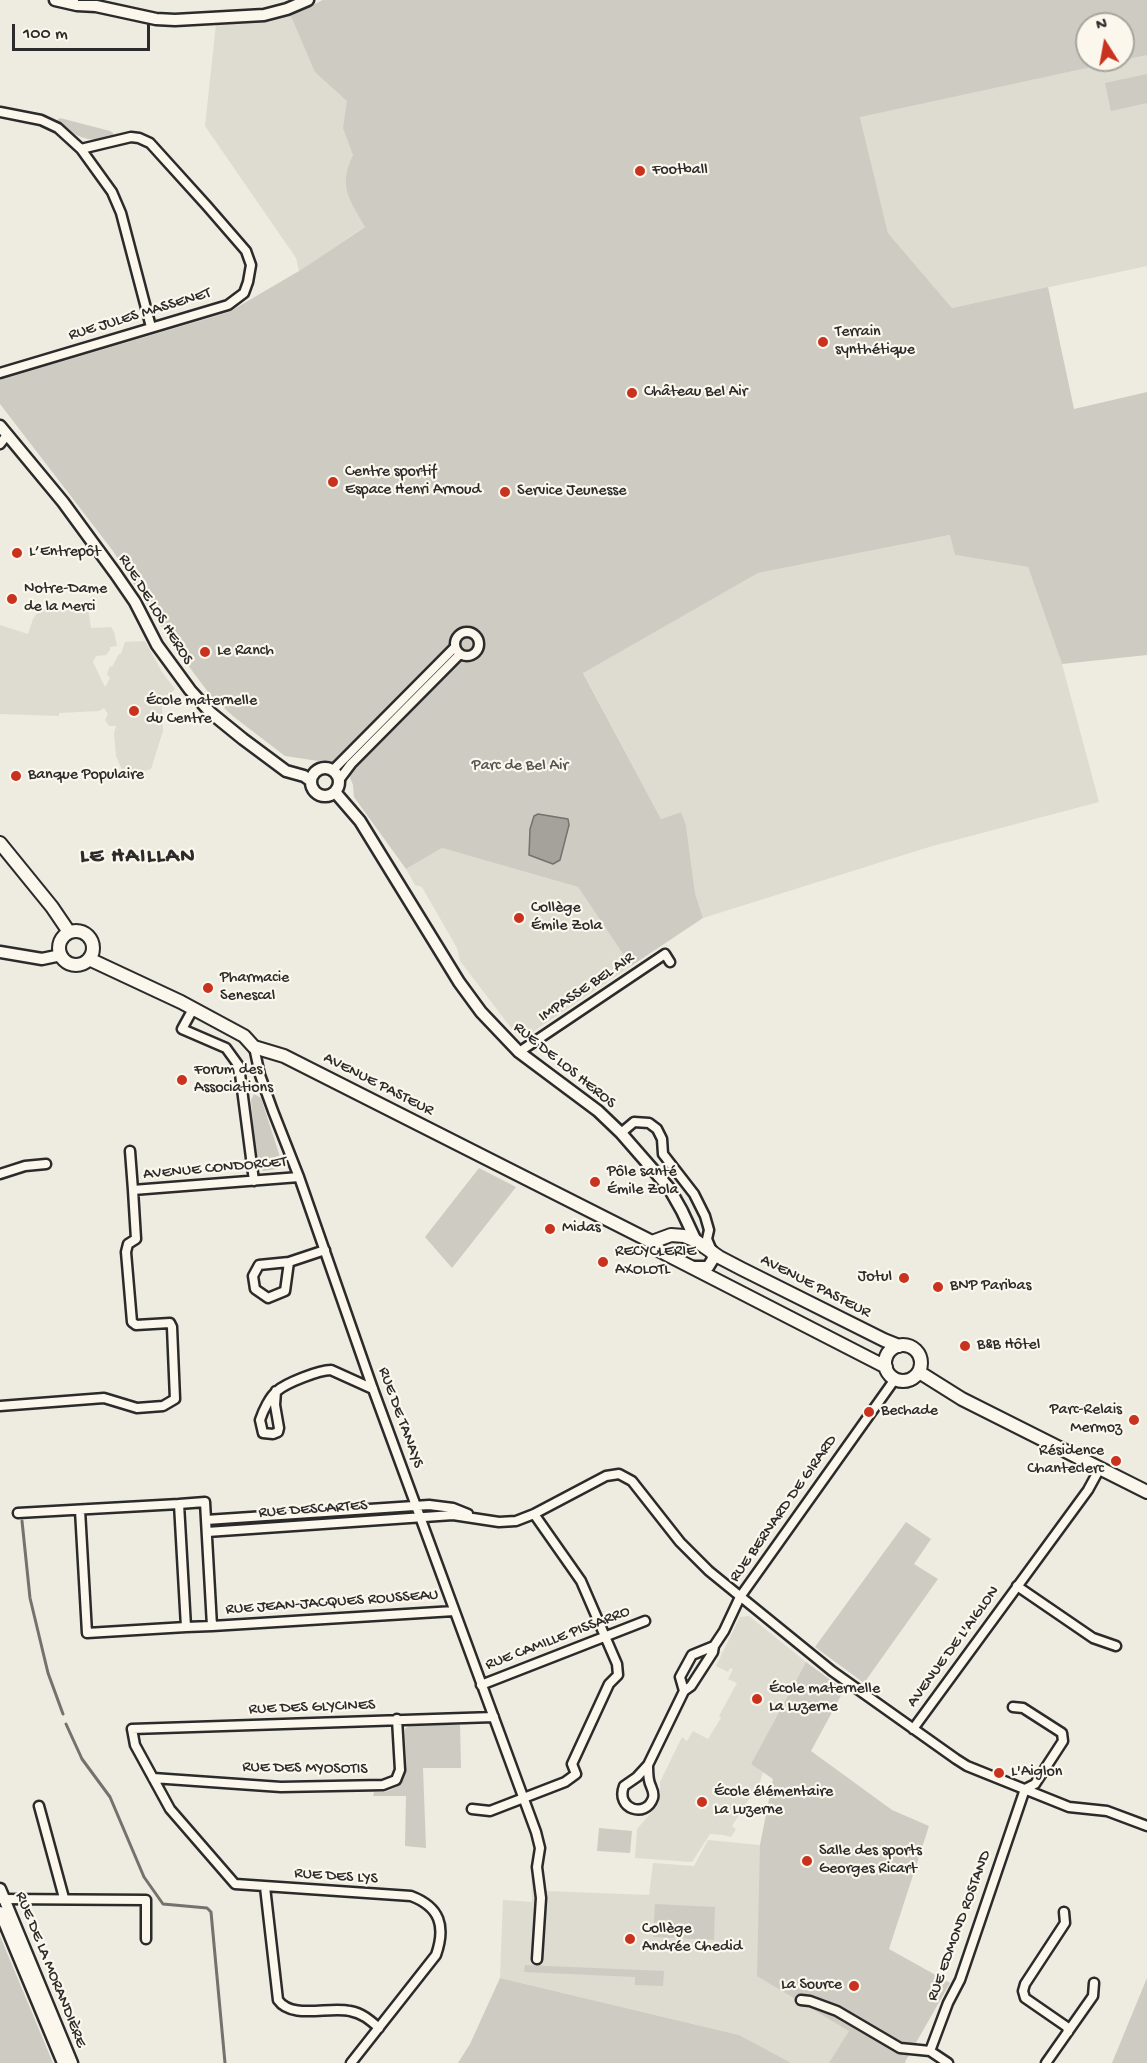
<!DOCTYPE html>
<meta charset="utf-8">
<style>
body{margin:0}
#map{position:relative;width:1147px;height:2063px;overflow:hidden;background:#eeebe0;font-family:"Gochi Hand",sans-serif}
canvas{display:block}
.north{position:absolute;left:1075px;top:12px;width:60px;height:60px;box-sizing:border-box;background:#fbf7ec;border:2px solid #a8a59f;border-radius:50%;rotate:349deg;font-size:16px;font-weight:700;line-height:24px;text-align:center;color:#2b2b2b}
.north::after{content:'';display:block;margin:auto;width:21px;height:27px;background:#c8321e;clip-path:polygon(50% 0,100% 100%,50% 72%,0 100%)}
.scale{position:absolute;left:12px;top:24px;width:138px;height:27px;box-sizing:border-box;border:3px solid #2b2b2b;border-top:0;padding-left:8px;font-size:18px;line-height:21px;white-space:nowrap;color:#2b2b2b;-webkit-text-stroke:4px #fbf7ec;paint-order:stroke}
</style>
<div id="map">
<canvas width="1147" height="2063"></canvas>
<div class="north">N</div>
<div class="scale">100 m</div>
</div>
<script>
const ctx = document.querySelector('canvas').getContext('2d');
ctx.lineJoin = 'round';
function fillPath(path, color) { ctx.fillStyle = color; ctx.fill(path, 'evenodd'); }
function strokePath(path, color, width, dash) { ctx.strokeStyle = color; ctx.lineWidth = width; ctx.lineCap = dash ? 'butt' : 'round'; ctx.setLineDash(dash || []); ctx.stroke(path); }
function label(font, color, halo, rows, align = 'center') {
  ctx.font = font + ' "Gochi Hand",sans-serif'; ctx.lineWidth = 4.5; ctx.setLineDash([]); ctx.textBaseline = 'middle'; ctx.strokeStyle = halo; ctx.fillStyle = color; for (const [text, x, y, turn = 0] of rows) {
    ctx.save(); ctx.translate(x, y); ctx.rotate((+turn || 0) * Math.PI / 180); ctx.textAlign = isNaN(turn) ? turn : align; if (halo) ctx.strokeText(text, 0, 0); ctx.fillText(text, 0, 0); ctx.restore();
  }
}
fillPath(new Path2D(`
 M323 0 459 163 299 271 296 258 205 126 216 24 291 16Z
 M1147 55V266L952 308 888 233 860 116Z
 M951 535 955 555 1028 567 1062 664 1099 802 929 847 703 918 695 893 686 825 681 812 661 819 583 672 758 573Z
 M87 601 91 628 111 627 114 632 117 646 110 647V650L106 655 96 656 93 662 105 687 110 678 107 674 110 666 112 667 119 654H121L125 642 145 641 162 672 175 689 162 702 163 731 151 769 125 777 116 756 114 733 116 726H109L105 720 108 714 104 708 99 711 59 713V716L0 714V625L28 634 33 619 39 610Z
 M442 848 578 887 631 966 531 1033H515L460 961 457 948 422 887 415 885 406 869Z
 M749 1616 806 1662 751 1764 763 1772 760 1782 732 1826 736 1829 731 1837 724 1835 710 1834 692 1862 635 1858 637 1829 656 1807 660 1796V1782L682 1737 687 1741 693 1731 708 1739 721 1718 719 1716 737 1683 728 1679 733 1669 730 1668 728 1672 716 1666 740 1617Z
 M708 1840 760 1845V1900L854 2030 833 2063H787L739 2035 500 1978 503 1900 532 1902 531 1869 540 1867 545 1891 649 1895 653 1863 694 1866Z`), '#dedbd1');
fillPath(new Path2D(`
 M323 0H1147V55L860 117 888 233 952 308 1048 287 1074 409 1147 392V655L1062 664 1028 567 955 555 950 535 758 573 583 673 661 819 681 812 686 825 695 893 703 918 631 966 578 887 442 848 406 869 354 797 353 785 345 765 285 756 234 717 211 696 175 648 113 551 0 404V380L229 312 299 271 365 227C349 198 338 187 353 155L343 128 347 101 315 72 291 16ZM1087 24H1123V60H1087Z
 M1147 74V103L1111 111 1105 83Z
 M60 118 110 131 113 133V136C90 145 75 136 57 123L56 121Z
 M254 1094 261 1098 280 1157 277 1169 263 1171 256 1162 251 1100Z
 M479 1168 516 1187 452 1268 425 1237Z
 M906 1522 931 1539 914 1564 938 1579 864 1683 815 1647Z
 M806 1662 844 1690 811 1751 892 1810 929 1826 889 1949 950 1983 905 2062 906 2063H829L849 2031 757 1976 760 1845 773 1779 751 1764Z
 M410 1725H460L461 1768H423L426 1848 405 1846 406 1796H373L374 1792C416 1794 404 1757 405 1729Z
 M599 1828 632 1831 630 1853 597 1851Z
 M655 1904 715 1907 714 1940 653 1937Z
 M0 1936 53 2063H0Z
 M525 1965 664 1971 663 1986 635 1985V1977L524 1972Z
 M500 1978 739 2035 791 2063H458L470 2044Z
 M1147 1978V2063H1112Z`), '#cecbc2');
const water = new Path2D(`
 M538 814 568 819 569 825 560 860 553 864 529 855 530 829 534 816Z`);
fillPath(water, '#a4a29a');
strokePath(water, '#74726e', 1.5);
strokePath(new Path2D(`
 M22 1521 30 1598 48 1673 63 1714
 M66 1724 82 1759 110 1797 144 1877 163 1904 207 1908 211 1912 225 2063`), '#74726e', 3);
const minor = new Path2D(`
 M0 112 41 120 58 128 81 149 112 192 121 213 151 327
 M0 373 228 305 244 293 248 282 251 265 246 251 207 206 150 143 139 138 131 137 81 149
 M0 444 7 435
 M455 644a12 12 0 1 1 24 0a12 12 0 1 1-24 0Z
 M333 770 455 647
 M339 780 351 764 460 654
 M193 1009 182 1029 226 1048 239 1066 254 1181
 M254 1047 260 1075 273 1111 299 1177 373 1389 536 1832 540 1848 537 1867 541 1898 537 1959
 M519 1052 665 954 670 962
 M621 1133 634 1122 649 1123 657 1129 662 1139 663 1154 694 1194 705 1216 709 1230 707 1239 712 1251
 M130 1151 133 1190
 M0 1174 25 1166 46 1164
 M289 1262 285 1291 268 1298 255 1289 253 1276 259 1265 289 1262 325 1250
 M276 1391 275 1405 279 1428 278 1432 273 1434 263 1433 260 1420C263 1411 270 1396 277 1391 286 1383 319 1370 331 1370L373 1389
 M0 1406 104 1398 137 1408 163 1406 175 1399 172 1327 170 1323 136 1325 132 1322 126 1252 128 1244 136 1239 133 1190 299 1177
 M205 1502 212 1626 186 1627 179 1504Z
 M80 1510 87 1633 186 1627
 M18 1513 179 1504
 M206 1520 429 1505 453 1508 468 1514
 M207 1532 453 1515 499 1522 516 1521 534 1514 606 1476 619 1474 632 1481 680 1542 709 1571 832 1671 956 1759 967 1766 1069 1807 1107 1811 1147 1826
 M1017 1586 1093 1638 1116 1646
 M212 1626 454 1611
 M481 1685 645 1621
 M684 1691 680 1677 692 1655 714 1646
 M1013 1707 1023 1708 1062 1733 1063 1741 1035 1784 1025 1789
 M913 1729 1088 1490 1100 1468
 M648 1765 684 1691 691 1686 713 1652 714 1646 724 1631 740 1597 895 1379
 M648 1765C648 1770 648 1775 649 1780 650 1787 655 1791 653 1798 646 1819 615 1809 624 1786L637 1777Z
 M153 1778 281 1787 383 1785 396 1780 400 1770 397 1719
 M39 1806 64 1898
 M472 1809 490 1811 565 1782 576 1774 572 1764 609 1684 618 1675 617 1664 581 1581 534 1514
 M265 1887 278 2000C292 2020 329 2006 350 2011 362 2013 370 2020 379 2028
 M0 1899 146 1900V1939
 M1064 1912 1065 1923 1025 1984 1023 1991 1025 1998 1067 2027 1068 2032
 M801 2000 810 2001 837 2011 900 2048 930 2051
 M351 2063 436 1955C446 1926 440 1907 411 1896L235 1884 170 1809 135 1745 132 1729 494 1717
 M948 2063 930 2051 948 2003 960 1980 1025 1789
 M1046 2063 1093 1996 1094 1983`);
const tertiary = new Path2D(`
 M55 0 77 5 96 6 156 19 175 20 264 15 287 9 308 0
 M0 426 63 502 115 573 135 602 157 645 190 690 211 713 243 739 286 771 304 776 311 781
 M311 782a14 14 0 1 1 28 0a14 14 0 1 1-28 0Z
 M335 792 360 821 459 982 481 1012 519 1052 598 1111 621 1133 669 1188 682 1211 696 1241
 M0 952 42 959 61 955
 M691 1267H708L713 1259 712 1251
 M0 1889 72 2063
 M0 1912 63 2063`);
const secondary = new Path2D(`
 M0 843 52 907 69 932
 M59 948a17 17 0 1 1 34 0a17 17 0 1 1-34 0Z
 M89 959 181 1002 244 1036 254 1047 284 1056 652 1242 660 1251 886 1367
 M652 1242 671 1235 684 1236 696 1241 719 1257 742 1269 884 1340 899 1346
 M885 1363a18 18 0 1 1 36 0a18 18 0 1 1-36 0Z
 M919 1372 962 1399 1147 1492`);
strokePath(minor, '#2b2b2b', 13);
strokePath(tertiary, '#2b2b2b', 15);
strokePath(secondary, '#2b2b2b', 16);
strokePath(minor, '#fbf7ec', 8);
strokePath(tertiary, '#fbf7ec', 10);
strokePath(secondary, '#fbf7ec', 12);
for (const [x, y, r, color] of [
 [640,171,6,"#c8321e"],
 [823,342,6,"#c8321e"],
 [632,393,6,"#c8321e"],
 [333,482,6,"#c8321e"],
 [505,492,6,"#c8321e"],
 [17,553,6,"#c8321e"],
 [12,599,6,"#c8321e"],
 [205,652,6,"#c8321e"],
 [134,711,6,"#c8321e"],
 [16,776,6,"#c8321e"],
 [519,918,6,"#c8321e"],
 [208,988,6,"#c8321e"],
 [182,1080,6,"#c8321e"],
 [595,1182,6,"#c8321e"],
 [550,1229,6,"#c8321e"],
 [603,1262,6,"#c8321e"],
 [904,1278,6,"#c8321e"],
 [938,1287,6,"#c8321e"],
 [965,1346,6,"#c8321e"],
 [869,1412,6,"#c8321e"],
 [1134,1420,6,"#c8321e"],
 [1116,1461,6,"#c8321e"],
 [757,1699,6,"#c8321e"],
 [999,1773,6,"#c8321e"],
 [702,1802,6,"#c8321e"],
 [807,1861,6,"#c8321e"],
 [630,1939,6,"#c8321e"],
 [854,1986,6,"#c8321e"]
]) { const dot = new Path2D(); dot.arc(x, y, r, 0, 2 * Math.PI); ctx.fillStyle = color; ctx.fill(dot); strokePath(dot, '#fbf7ec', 2); }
label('16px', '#2b2b2b', '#fbf7ec', [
 ["Football",652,171],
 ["Terrain",835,333],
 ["synthétique",835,351],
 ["Château Bel Air",644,393],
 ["Centre sportif",345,473],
 ["Espace Henri Arnoud",345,491],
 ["Service Jeunesse",517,492],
 ["L’Entrepôt",29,553],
 ["Notre-Dame",24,590],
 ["de la Merci",24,608],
 ["Le Ranch",217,652],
 ["École maternelle",146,702],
 ["du Centre",146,720],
 ["Banque Populaire",28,776],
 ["Collège",531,909],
 ["Émile Zola",531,927],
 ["Pharmacie",220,979],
 ["Senescal",220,997],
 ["Forum des",194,1071],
 ["Associations",194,1089],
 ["Pôle santé",607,1173],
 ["Émile Zola",607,1191],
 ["Midas",562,1229],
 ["RECYCLERIE",615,1253],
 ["AXOLOTL",615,1271],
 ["Jotul",892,1278,"right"],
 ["BNP Paribas",950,1287],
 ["B&B Hôtel",977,1346],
 ["Parc-Relais",1122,1411,"right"],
 ["Mermoz",1122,1429,"right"],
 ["Bechade",881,1412],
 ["Résidence",1104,1452,"right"],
 ["Chanteclerc",1104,1470,"right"],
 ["École maternelle",769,1690],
 ["La Luzerne",769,1708],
 ["L'Aiglon",1011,1773],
 ["École élémentaire",714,1793],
 ["La Luzerne",714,1811],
 ["Salle des sports",819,1852],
 ["Georges Ricart",819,1870],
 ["Collège",642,1930],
 ["Andrée Chedid",642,1948],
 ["La Source",842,1986,"right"]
], 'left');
label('16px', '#2b2b2b', '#fbf7ec', [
 ["RUE JULES MASSENET",140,315,-17],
 ["RUE DE LOS HEROS",155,610,58],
 ["IMPASSE BEL AIR",587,988,-34],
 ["RUE DE LOS HEROS",564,1066,39],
 ["AVENUE PASTEUR",378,1085,27],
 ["AVENUE CONDORCET",215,1169,-5],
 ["AVENUE PASTEUR",815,1287,27],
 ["RUE DE TANAYS",400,1418,70],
 ["RUE BERNARD DE GIRARD",784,1509,-55],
 ["RUE DESCARTES",313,1510,-4],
 ["RUE JEAN-JACQUES ROUSSEAU",332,1603,-4],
 ["RUE CAMILLE PISSARRO",558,1639,-21],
 ["AVENUE DE L'AIGLON",954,1647,-54],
 ["RUE DES GLYCINES",312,1708,-2],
 ["RUE DES MYOSOTIS",305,1769,1],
 ["RUE DES LYS",336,1877,4],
 ["RUE EDMOND ROSTAND",960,1926,-70],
 ["RUE DE LA MORANDIÈRE",50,1970,68]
]);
label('16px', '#545351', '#fbf7ec', [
 ["Parc de Bel Air",520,767]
]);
ctx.letterSpacing = '1.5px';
label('bold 22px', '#2b2b2b', '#fbf7ec', [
 ["LE HAILLAN",138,858]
]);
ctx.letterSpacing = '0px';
</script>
